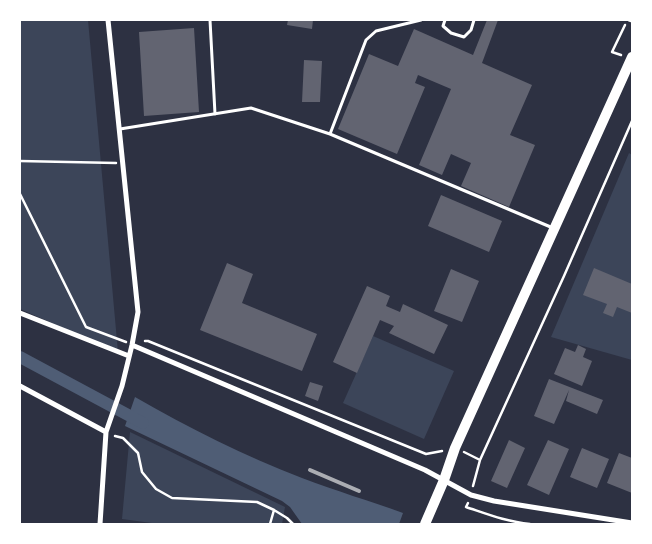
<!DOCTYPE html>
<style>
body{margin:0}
#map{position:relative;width:652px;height:544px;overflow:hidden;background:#2d3142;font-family:"Work Sans",sans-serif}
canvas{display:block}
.frame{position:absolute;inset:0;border:21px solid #fff;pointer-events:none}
</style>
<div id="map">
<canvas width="652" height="544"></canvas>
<div class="frame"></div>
</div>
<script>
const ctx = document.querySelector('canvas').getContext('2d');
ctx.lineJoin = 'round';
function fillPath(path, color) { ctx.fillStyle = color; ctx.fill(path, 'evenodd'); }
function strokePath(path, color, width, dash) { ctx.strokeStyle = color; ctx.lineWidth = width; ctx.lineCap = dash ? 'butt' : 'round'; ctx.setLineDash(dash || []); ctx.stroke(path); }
fillPath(new Path2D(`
 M20 20H88L118 352 20 309Z
 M629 153 632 155V360L551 337Z
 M373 336 454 371 424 439 343 403Z
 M130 432 285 507 282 524H159L122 519Z`), '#3c4559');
fillPath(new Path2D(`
 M135 397C189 428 245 456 302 478 336 491 370 501 403 513L399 524H302L290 507 282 501 125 426Z`), '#4f5d75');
strokePath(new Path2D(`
 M20 357 143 423`), '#4f5d75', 12);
fillPath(new Path2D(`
 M288 20H313L312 29 287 25Z
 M487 20H498L482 63 532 85 510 135 535 145 509 207 461 186 471 163 451 154 442 175 419 165 451 89 418 75 415 83 425 87 397 154 338 129 369 54 398 66 414 29 473 55Z
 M194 28 199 112 144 116 139 32Z
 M304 60 322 61 320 102H302Z
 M441 195 502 221 489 252 428 226Z
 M227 263 253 274 242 303 317 334 302 371 200 330Z
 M594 268 632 284V313L617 307 613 317 603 313 607 304 583 295Z
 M451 269 479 281 462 322 434 311Z
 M367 286 390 296 386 306 400 312 403 304 448 325 434 354 389 333 394 326 380 320 357 373 333 362Z
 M578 345 586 349 583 357 592 361 582 386 554 374 565 348 575 352Z
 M549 379 603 400 597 414 566 401 569 390 554 424 534 416Z
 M310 382 323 386 318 401 305 396Z
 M509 440 525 448 507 488 491 481Z
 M548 440 569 449 549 495 527 485Z
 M582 448 609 459 597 488 570 477Z
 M619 453 632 458V493L607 483Z`), '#626471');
strokePath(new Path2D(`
 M621 55 612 52 625 25
 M20 161 116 163
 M20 194 86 327 126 342
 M145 341H148L426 454 442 451
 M115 436 123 438 138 453 142 472 156 489 172 498 257 502 274 510 270 524
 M464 452 480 460
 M473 486 480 460 564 276 632 121
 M468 503 466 507C487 514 507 522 530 524
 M274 510 287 518 293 524`), '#fff', 2.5);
strokePath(new Path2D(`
 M210 20 215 114
 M421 20 376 31 366 40 330 134 553 228
 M445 20 443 26 451 33 464 37 471 30 474 20
 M629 20 632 21
 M120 129 251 108 330 134`), '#fff', 3);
strokePath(new Path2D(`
 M20 313 129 356
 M132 345 425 470 471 495 494 501 632 523
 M20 386 106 432
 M100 524 106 432 122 386 132 345 138 312 108 20`), '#fff', 5);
strokePath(new Path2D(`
 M425 524 444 480 455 448 632 57`), '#fff', 10);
strokePath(new Path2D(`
 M310 470 359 491`), '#abadb3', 4);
</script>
